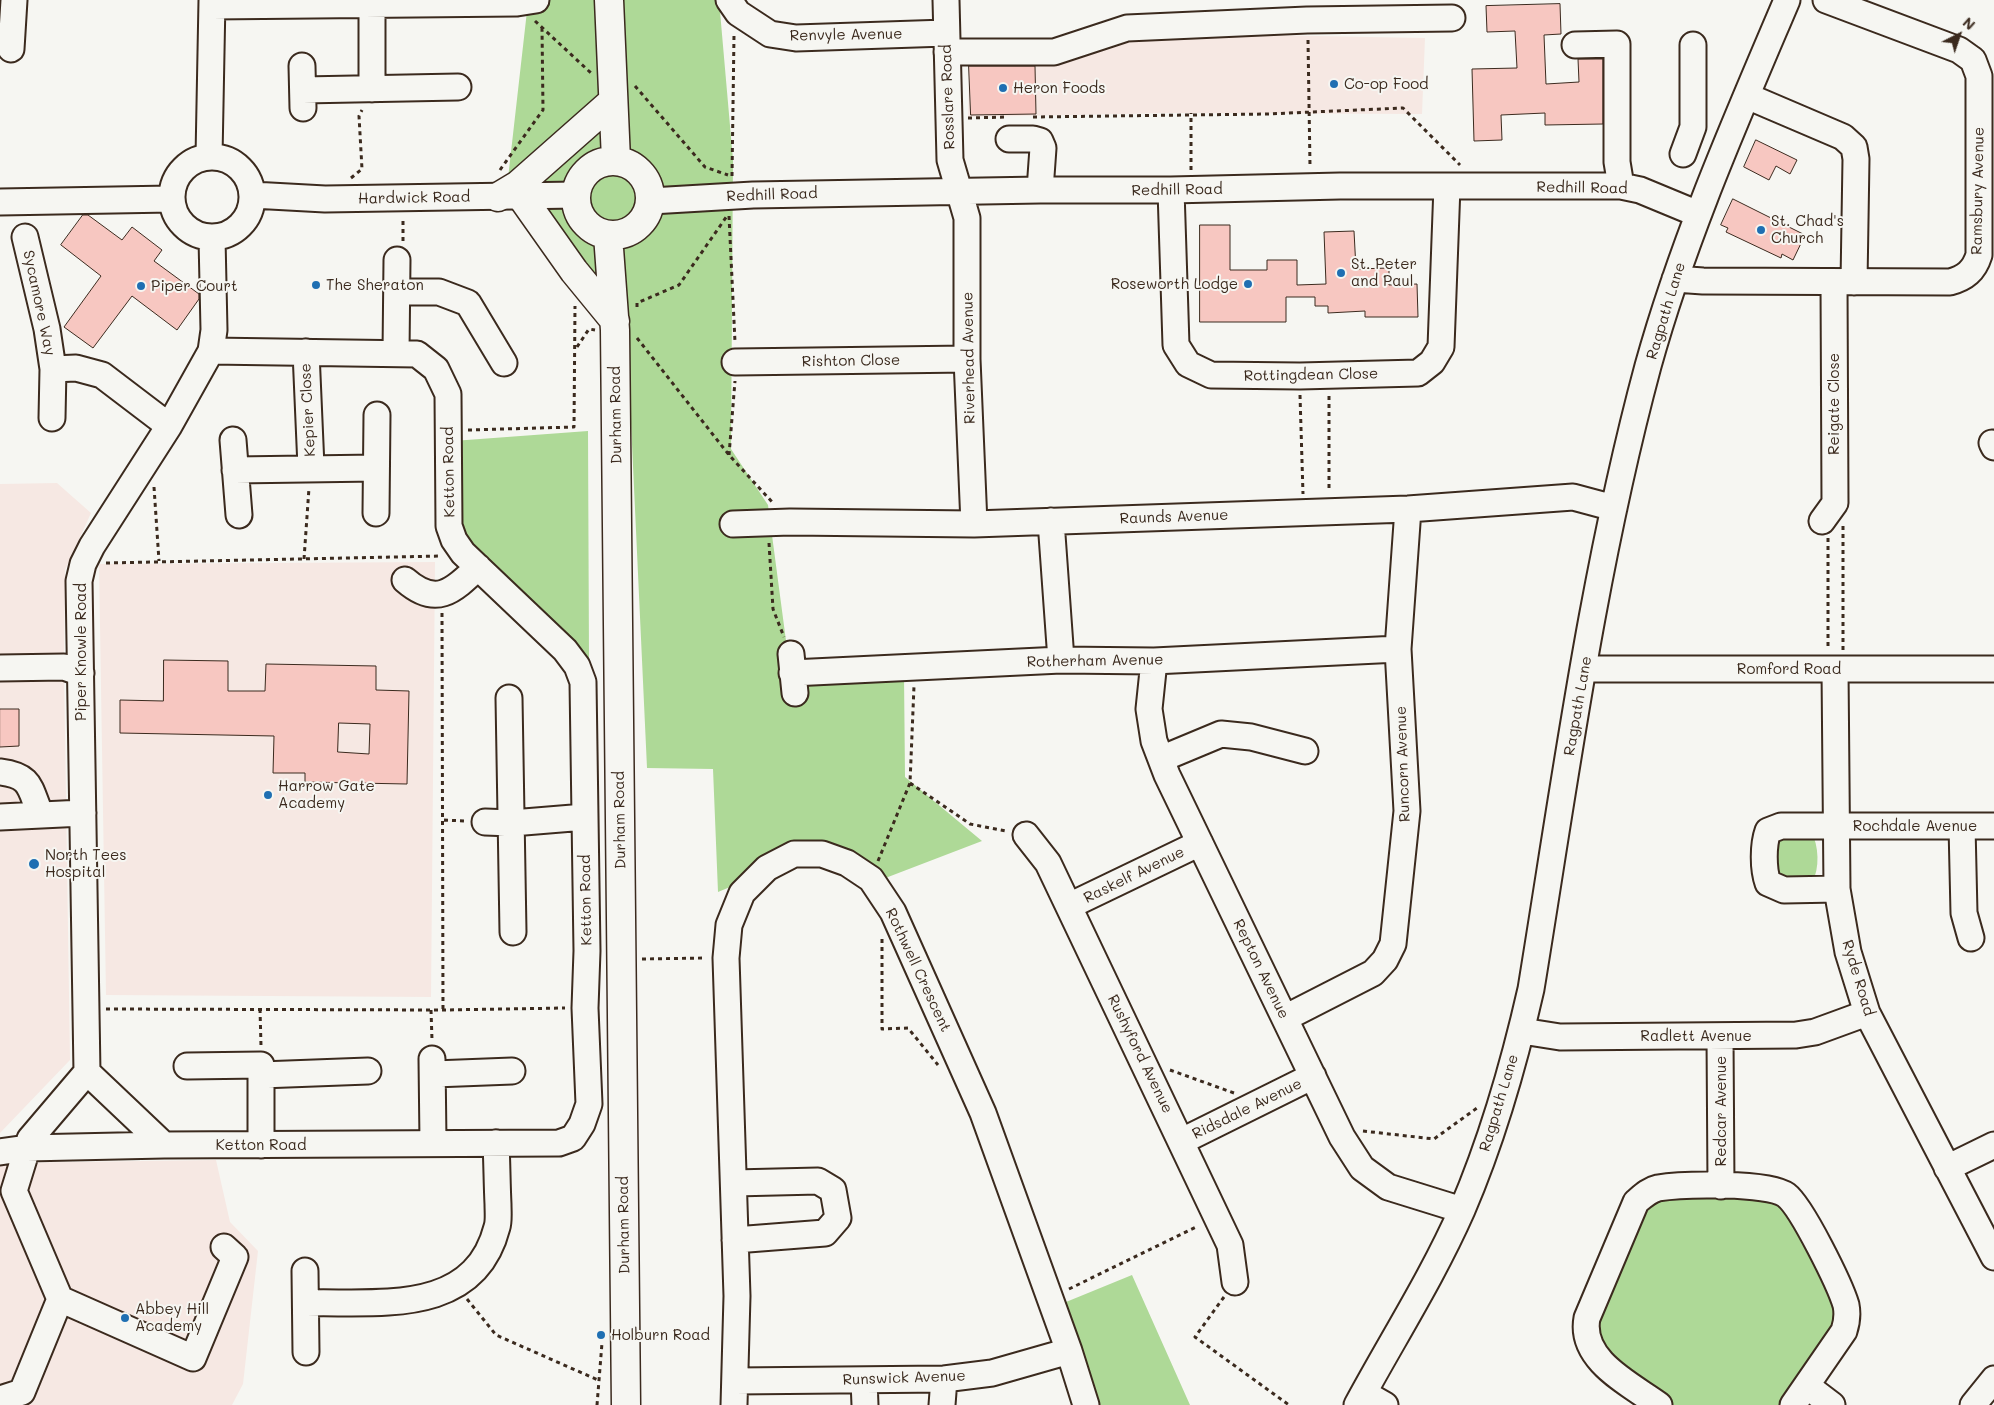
<!DOCTYPE html>
<style>
body{margin:0}
#map{position:relative;width:1994px;height:1405px;overflow:hidden;background:#f6f6f2;font-family:Mali,sans-serif}
canvas{display:block}
.north{position:absolute;left:1934px;top:10px;width:50px;height:50px;-webkit-text-stroke:4px #f6f6f2;paint-order:stroke;rotate:41deg;font-size:14px;font-weight:700;line-height:20px;text-align:center;color:#3b2a1e}
.north::after{content:'';display:block;margin:auto;width:18px;height:22px;background:#3b2a1e;clip-path:polygon(50% 0,100% 100%,50% 72%,0 100%)}
</style>
<div id="map">
<canvas width="1994" height="1405"></canvas>
<div class="north">N</div>
</div>
<script>
const ctx = document.querySelector('canvas').getContext('2d');
ctx.lineJoin = 'round';
function fillPath(path, color) { ctx.fillStyle = color; ctx.fill(path, 'evenodd'); }
function strokePath(path, color, width, dash) { ctx.strokeStyle = color; ctx.lineWidth = width; ctx.lineCap = dash ? 'butt' : 'round'; ctx.setLineDash(dash || []); ctx.stroke(path); }
function label(font, color, halo, rows, align = 'center') {
  ctx.font = font + ' Mali,sans-serif'; ctx.lineWidth = 4; ctx.setLineDash([]); ctx.textBaseline = 'middle'; ctx.strokeStyle = halo; ctx.fillStyle = color; for (const [text, x, y, turn = 0] of rows) {
    ctx.save(); ctx.translate(x, y); ctx.rotate((+turn || 0) * Math.PI / 180); ctx.textAlign = isNaN(turn) ? turn : align; if (halo) ctx.strokeText(text, 0, 0); ctx.fillText(text, 0, 0); ctx.restore();
  }
}
fillPath(new Path2D(`
 M1153 33 1425 38 1422 114 1172 113 968 117 969 59Z
 M57 483 91 513 65 570 64 667 70 1060 0 1133V484Z
 M435 562 431 997 106 995 99 564Z
 M216 1160 230 1222 258 1251 243 1384 232 1405H0V1163Z`), '#f6e8e3');
fillPath(new Path2D(`
 M539 0H719L733 160 731 449 768 505 792 686 904 675 905 777 982 841 875 882 819 850 718 892 713 769 647 768 628 358 506 196 527 11Z
 M588 431 589 659 461 543 453 441Z
 M1811 831C1819 846 1820 868 1812 883H1777L1779 832Z
 M1755 1191 1788 1206 1840 1307 1833 1338 1784 1405H1671L1608 1359 1594 1319 1643 1208 1668 1195Z
 M1132 1275 1190 1405H1093L1066 1302Z`), '#aed997');
const building = new Path2D(`
 M1560 4 1561 34 1544 35 1546 84 1579 82 1578 59H1603V124L1545 125V113L1501 115 1502 140 1474 141 1472 69 1517 68 1515 31 1487 32 1486 6Z
 M969 66H1035L1036 114 971 115Z
 M1756 140 1797 160 1790 174 1776 166 1769 180 1744 167Z
 M1733 199 1805 235 1793 260 1782 254 1781 258 1726 232 1728 228 1721 225Z
 M83 215H88L122 240 132 227 162 250 154 261 199 294V299L177 330 132 296 93 348 64 327 101 276 61 245Z
 M1200 225H1230V270H1267V260H1297V285L1326 284 1324 232 1354 231 1356 269 1389 268V285L1417 284 1418 317H1365V311L1328 313V306H1315V297H1286V322H1200Z
 M164 660 228 661V691H265L266 664 376 666V690L409 691 407 784 305 782V773H273L274 736 120 733V700L163 701ZM339 723 370 724 369 754 338 752Z
 M0 709H19V746L0 747Z`);
fillPath(building, '#f7c7c1');
strokePath(building, '#3b2a1e', 1);
const minor = new Path2D(`
 M729 0 738 13 770 34 796 38 946 33
 M946 0 950 160 967 218V359L974 524
 M372 5V89
 M212 6 517 3 536 0
 M1575 45 1617 44V162L1621 186
 M11 49 14 0
 M947 52H1054L1127 28 1307 20 1452 18
 M302 66 303 108
 M303 90 458 87
 M1747 96 1843 137 1854 147 1856 159 1854 282
 M1009 139H1033L1040 141 1043 148 1040 190
 M1683 154 1693 127V45
 M172 197a40 40 0 1 1 80 0a40 40 0 1 1-80 0Z
 M209 157 212 0
 M1171 190 1176 345 1188 364 1211 375 1300 376 1418 373 1432 362 1441 347 1447 186
 M252 195 325 199 576 195
 M651 201 753 195 1040 190H1171L1340 186H1621L1640 190 1698 214
 M0 202 171 199
 M25 237 47 329 53 369 52 418
 M1675 279 1703 281 1950 282C1965 278 1974 271 1979 255V76L1973 60 1959 50 1826 0
 M397 292H439L468 303 504 363
 M306 352 311 467
 M396 353 397 260
 M735 362 967 359
 M53 369 76 368 102 375 169 426
 M233 440 239 515
 M1992 443 1994 447
 M235 470 376 468
 M376 513 377 415
 M1051 521 1061 660
 M1822 521 1835 503 1834 283
 M733 524 790 522 974 524 1408 509 1573 497 1614 508
 M405 580C436 607 452 592 478 567
 M791 654 795 693
 M1154 661 1149 709 1154 741 1167 775 1342 1137 1362 1168 1388 1187 1462 1210
 M0 668 64 667 81 673
 M1584 669H1994
 M1835 669 1837 889 1848 952 1867 1013 1994 1257
 M792 673 1061 660 1154 661 1398 649
 M509 698 513 932
 M1161 759 1221 734 1251 737 1305 751
 M0 772C33 776 29 789 41 815
 M0 817 83 813
 M485 822 512 823 585 817
 M1962 826 1964 913 1971 938
 M1026 835 1048 863 1230 1245 1235 1282
 M1837 889 1784 890 1768 883C1763 869 1763 845 1768 831L1781 826H1994
 M1069 906 1200 843
 M1285 1018 1373 973 1385 960 1393 944 1407 811 1398 649 1408 509
 M1522 1031 1560 1037 1796 1035 1815 1032 1867 1013
 M1720 1037 1721 1186
 M432 1059 433 1142
 M187 1066 261 1065V1075L368 1071
 M87 1072 164 1145
 M434 1074 512 1071
 M261 1075V1145
 M1182 1141 1313 1076
 M0 1152 27 1148 164 1145 559 1143 573 1138 582 1124 589 1104 585 1008 587 951 583 682 577 666 565 650 463 553 454 540 449 526 448 394 436 369 417 354 211 351
 M1947 1168 1994 1145
 M734 1183 818 1181 833 1190 838 1218 825 1233 735 1240
 M305 1271 306 1352
 M60 1299 193 1358 235 1257 224 1247
 M306 1303C378 1301 474 1317 497 1227 499 1221 498 1212 498 1204 497 1184 497 1164 496 1143
 M864 1380 865 1405
 M735 1381 944 1379 992 1373 1069 1351
 M1807 1386 1832 1405
 M1364 1393 1385 1405
 M0 1399 22 1392 60 1299 14 1191 30 1139 87 1072 79 581 83 564 92 546 169 426 211 351 214 330 212 238
 M734 1405 737 1296 726 958 729 925 742 893 767 868 794 854H822L847 863 871 879 893 912 983 1113 1069 1351 1086 1405
 M942 1405 944 1379
 M1357 1405C1392 1340 1432 1278 1462 1210 1492 1140 1514 1064 1531 989 1565 781 1593 570 1648 366 1683 240 1736 120 1787 0
 M1659 1405C1630 1384 1579 1360 1587 1318L1636 1202C1643 1196 1649 1190 1658 1188 1681 1184 1769 1182 1786 1195 1802 1207 1840 1285 1846 1305 1848 1315 1847 1322 1844 1331L1793 1405
 M1973 1405 1994 1379`);
const major = new Path2D(`
 M609 0 616 160
 M576 198a37 37 0 1 1 74 0a37 37 0 1 1-74 0Z
 M521 196 574 271 615 321
 M498 197 518 185 612 102
 M608 235 615 330 626 1405`);
strokePath(minor, '#3b2a1e', 29);
strokePath(major, '#3b2a1e', 31);
strokePath(new Path2D(`
 M535 21 591 73
 M1308 40 1310 166
 M635 86 705 167 728 175
 M1033 117 1267 114 1403 108 1460 165
 M968 118 1007 117
 M500 170 543 110 542 28
 M1191 170V113
 M732 176 734 35
 M351 178 362 169 359 116 362 110
 M729 216 735 342
 M403 241V217
 M637 307V303L679 285 727 216
 M637 338 729 455 773 503
 M577 347 589 329 595 330
 M1300 395 1303 494
 M1329 396V492
 M468 430 574 427 575 306
 M729 455 735 381
 M154 487 159 561
 M1828 538V650
 M769 543 773 609 784 637
 M304 559 309 488
 M106 563 440 556
 M442 613 443 1010
 M1843 650V526
 M910 783 970 824 1006 831
 M444 820 465 821
 M878 861 910 783 914 686
 M882 939V1029L908 1028 938 1065
 M642 959 706 958
 M106 1009 443 1010 565 1008
 M260 1009 261 1046
 M431 1010 432 1040
 M1170 1070 1234 1093
 M1363 1131 1434 1139 1477 1108
 M1069 1289 1198 1226
 M1224 1297 1195 1337 1289 1405
 M467 1299 496 1335 598 1380
 M597 1405 602 1343`), '#3b2a1e', 3, [4, 4]);
strokePath(minor, '#f6f6f2', 25);
strokePath(major, '#f6f6f2', 28);
for (const [x, y, r, color] of [
 [1334,84,5,"#1f6fb2"],
 [1003,88,5,"#1f6fb2"],
 [1761,230,5,"#1f6fb2"],
 [1341,273,5,"#1f6fb2"],
 [1248,284,5,"#1f6fb2"],
 [316,285,5,"#1f6fb2"],
 [141,286,5,"#1f6fb2"],
 [268,795,5,"#1f6fb2"],
 [34,864,6,"#1f6fb2"],
 [125,1318,5,"#1f6fb2"],
 [601,1335,5,"#1f6fb2"]
]) { const dot = new Path2D(); dot.arc(x, y, r, 0, 2 * Math.PI); ctx.fillStyle = color; ctx.fill(dot); strokePath(dot, '#f6f6f2', 2); }
label('15px', '#3b2a1e', '#f6f6f2', [
 ["Renvyle Avenue",846,35,-1],
 ["Rosslare Road",948,97,-92],
 ["Redhill Road",1582,188,1],
 ["Redhill Road",1177,190,-1],
 ["Ramsbury Avenue",1978,191,-89],
 ["Redhill Road",772,195,-2],
 ["Hardwick Road",414,198,-1],
 ["Sycamore Way",39,303,78],
 ["Ragpath Lane",1666,311,-73],
 ["Riverhead Avenue",969,358,-91],
 ["Rishton Close",851,361,-1],
 ["Rottingdean Close",1311,375,-1],
 ["Reigate Close",1834,404,-90],
 ["Kepier Close",308,410,-93],
 ["Durham Road",616,415,-91],
 ["Ketton Road",449,472,-91],
 ["Raunds Avenue",1174,517,-2],
 ["Piper Knowle Road",81,652,-90],
 ["Rotherham Avenue",1095,661,-1],
 ["Romford Road",1789,669],
 ["Ragpath Lane",1578,706,-80],
 ["Runcorn Avenue",1403,764,-92],
 ["Durham Road",620,820,-91],
 ["Rochdale Avenue",1915,826],
 ["Raskelf Avenue",1134,875,-26],
 ["Ketton Road",586,900,-91],
 ["Repton Avenue",1261,969,64],
 ["Rothwell Crescent",918,970,65],
 ["Ryde Road",1858,978,73],
 ["Radlett Avenue",1696,1036],
 ["Rushyford Avenue",1140,1054,64],
 ["Ragpath Lane",1499,1103,-73],
 ["Ridsdale Avenue",1247,1109,-26],
 ["Redcar Avenue",1721,1111,-90],
 ["Ketton Road",261,1145],
 ["Durham Road",624,1225,-91],
 ["Runswick Avenue",904,1378,-2]
]);
label('15px', '#3b2a1e', '#f6f6f2', [
 ["Co-op Food",1344,84],
 ["Heron Foods",1013,88],
 ["St. Chad's",1771,221],
 ["Church",1771,238],
 ["St. Peter",1351,264],
 ["and Paul",1351,281],
 ["Roseworth Lodge",1238,284,"right"],
 ["The Sheraton",326,285],
 ["Piper Court",151,286],
 ["Harrow Gate",278,786],
 ["Academy",278,803],
 ["North Tees",45,855],
 ["Hospital",45,872],
 ["Abbey Hill",135,1309],
 ["Academy",135,1326],
 ["Holburn Road",611,1335]
], 'left');
</script>
